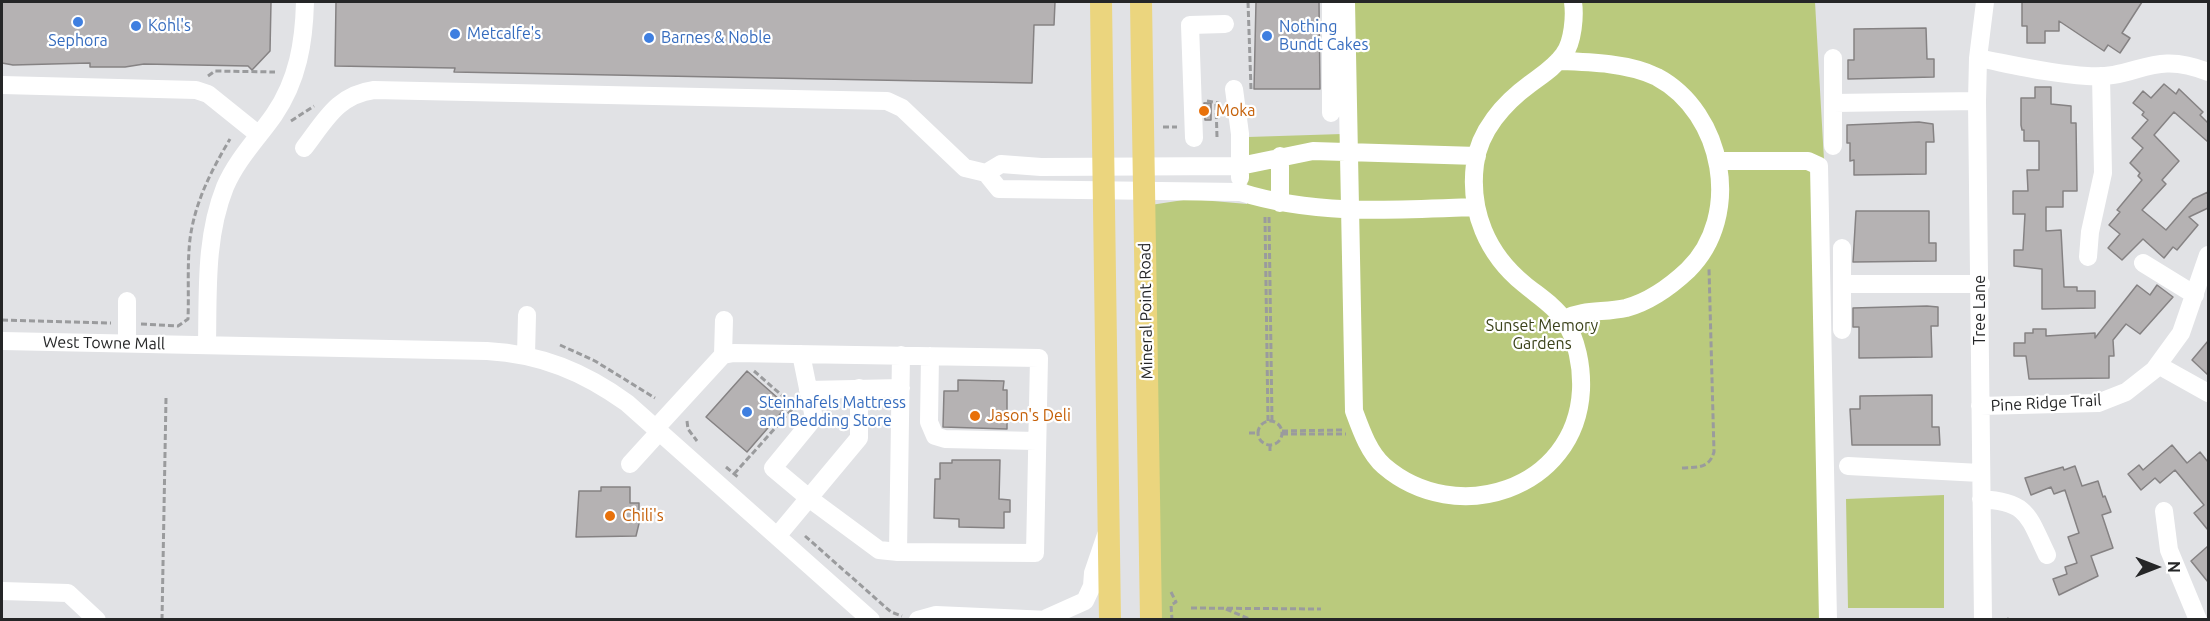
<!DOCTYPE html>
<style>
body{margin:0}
#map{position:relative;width:2210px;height:621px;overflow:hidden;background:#e1e2e5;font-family:Ubuntu,sans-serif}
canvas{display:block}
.frame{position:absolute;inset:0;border:3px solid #252627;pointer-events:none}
.north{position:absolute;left:2126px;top:537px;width:60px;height:60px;-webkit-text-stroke:4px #fff;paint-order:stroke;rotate:90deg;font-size:16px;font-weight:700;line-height:24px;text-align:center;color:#252627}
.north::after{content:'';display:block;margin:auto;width:21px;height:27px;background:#252627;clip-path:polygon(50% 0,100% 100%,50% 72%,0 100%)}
</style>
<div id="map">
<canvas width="2210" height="621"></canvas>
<div class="frame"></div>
<div class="north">N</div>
</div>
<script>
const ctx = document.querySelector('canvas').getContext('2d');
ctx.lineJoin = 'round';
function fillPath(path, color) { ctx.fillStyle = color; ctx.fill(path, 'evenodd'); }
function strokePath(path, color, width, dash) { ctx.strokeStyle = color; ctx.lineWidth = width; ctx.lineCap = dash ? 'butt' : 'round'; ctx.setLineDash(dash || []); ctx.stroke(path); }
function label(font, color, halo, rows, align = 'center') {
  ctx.font = font + ' Ubuntu,sans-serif'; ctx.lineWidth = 4.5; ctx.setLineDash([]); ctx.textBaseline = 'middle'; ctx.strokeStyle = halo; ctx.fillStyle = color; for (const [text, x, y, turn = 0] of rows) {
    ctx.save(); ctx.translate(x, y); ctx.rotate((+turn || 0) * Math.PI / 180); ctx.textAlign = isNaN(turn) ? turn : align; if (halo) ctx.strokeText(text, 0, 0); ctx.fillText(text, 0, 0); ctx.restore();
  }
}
fillPath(new Path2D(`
 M1339 2H1815L1824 160 1832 619H1151L1144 206 1190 199 1247 204 1248 137 1342 134Z
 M1944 495V608H1848L1846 499Z`), '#baca7d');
const building = new Path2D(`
 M2 2H271L270 51 252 70 248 66 144 64 125 67H90V63L13 65 2 63Z
 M336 2H1055L1054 25H1034L1032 83 454 72 455 68 335 66Z
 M1256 2H1319L1320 89H1254Z
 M2022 2H2142L2122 33 2130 38 2120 53 2108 45 2104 51 2059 21V31H2045V43H2027V26H2022Z
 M1926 28 1927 59H1934V77L1848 79V60H1854V29Z
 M2164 84 2176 94 2179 89 2203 112 2200 115 2208 123V142L2174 112 2154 135 2179 161 2162 180 2166 184 2142 210 2166 230 2193 199 2208 192V208L2189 217 2198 225 2177 250 2173 247 2164 258 2143 239 2122 260 2108 248 2120 234 2109 225 2120 212 2117 210 2142 180 2138 176 2140 173 2130 163 2143 148 2132 138 2148 120 2142 115 2144 112 2133 103 2143 91 2151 98Z
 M2035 87H2051V104L2071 106V123H2076L2077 191H2063V207H2046V231L2061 230 2064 287H2077V291H2095V308L2042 309V269L2014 266V250H2023L2025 214H2013V191H2028L2027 170H2039V141H2024V130H2022L2021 125V98H2035Z
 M1204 103H1211V120H1205Z
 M1919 122 1933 124 1934 142H1926V174L1854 175V160L1850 161V143H1847V125Z
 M1856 211H1929V243H1936V261L1853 262Z
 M2137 285 2150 295 2157 285 2173 297 2140 334 2126 324 2113 340 2114 356H2109V378L2029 379 2026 356H2014V343H2025V333H2033V329H2046V336L2095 333V338Z
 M1927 306 1938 307V326H1931L1932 357 1859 358V327H1853V308Z
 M2208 341V375L2192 360Z
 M747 371 787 406 747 452 706 417Z
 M958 380 1004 381 1003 390H1007V429L943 427 944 391H958Z
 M1932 395V427H1939L1940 445H1852L1850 409H1860V396Z
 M2172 445 2187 463 2200 452 2208 462V530L2194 513 2204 505 2175 470 2160 483 2155 478 2141 490 2128 474 2139 465 2143 470Z
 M952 460H1000L999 499 1010 500V512H1004V528L959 527V519L934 518 935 479H940V463H952Z
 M2075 466 2082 486 2098 481 2103 497 2105 496 2111 512 2102 515 2113 548 2091 556 2098 576 2059 595 2053 579 2067 574 2065 567 2077 563 2068 537 2079 533 2065 490 2054 494 2051 487 2031 495 2025 478 2063 467 2064 470Z
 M601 487H630V503H639V511H642L636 536 576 537 579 491H601Z
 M2208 546V582L2191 561Z`);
fillPath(building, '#b5b2b3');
strokePath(building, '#858283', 1.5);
strokePath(new Path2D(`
 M1248 2 1251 89
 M208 76 215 71 275 72
 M1207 101 1219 103
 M1216 104 1217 137
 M291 121 314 106
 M1163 127H1177
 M1265 217 1268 421
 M1269 217 1272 421
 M2 320 111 323
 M141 324 178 326 188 319C189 292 187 265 190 239 195 202 211 171 230 139
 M560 345 595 361 655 398
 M754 371 794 406
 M1258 433a12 12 0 1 1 24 0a12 12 0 1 1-24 0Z
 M687 421 688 429 697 441
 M1282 431 1343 430
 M1249 433H1258
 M1282 434H1346
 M1270 445V454
 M726 467 739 478
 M1682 468C1697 467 1709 469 1714 452L1709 269
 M734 474 794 407
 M805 536 891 612 902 616
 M1171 592 1176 602 1171 605 1172 620
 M1191 608 1321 609
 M1226 609 1252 620
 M162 620 166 398
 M2008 620 2009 618`), '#9a9b9d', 3, [6, 3]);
strokePath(new Path2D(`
 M1331 2V113
 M1346 2 1354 411C1361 430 1369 453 1384 466 1456 528 1576 490 1581 390 1582 367 1577 339 1564 320 1555 306 1537 295 1524 284 1487 254 1469 211 1475 164 1479 131 1504 103 1530 84 1542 75 1555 67 1564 54 1573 42 1575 16 1573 2
 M1833 58V146
 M1978 58C2014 65 2051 74 2087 76 2137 80 2152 49 2208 72
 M1558 61C1589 62 1629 63 1657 77 1724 113 1743 216 1688 270 1671 286 1648 302 1626 308 1604 313 1584 309 1564 319
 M2 85 196 90 208 94 259 135
 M1234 89 1240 134V178
 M1833 103 1977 101
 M1194 138 1190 25 1225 24
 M304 148C325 121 337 95 374 90L887 101 902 108 965 168 986 173 999 189 1240 192C1316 216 1397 210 1476 207
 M1280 156V203
 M1718 161H1808L1819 166 1828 620
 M986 173 1001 164 1041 167 1240 166 1313 151 1477 156
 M1842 248V330
 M2088 257 2090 232 2103 173 2101 76
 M2143 263 2195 295
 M1842 284H1981
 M2 341 487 351C541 354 584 372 627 403L871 620
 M127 343V301
 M207 345C208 291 205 237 225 187 237 159 258 138 274 115 298 80 304 42 305 2
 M526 355 527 315
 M723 355 724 320
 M930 356 929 422 935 436 945 439 1037 441
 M2158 365 2208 393
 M808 390 901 388
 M1980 406 2098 403 2126 392 2154 370 2181 333 2208 255
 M656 428 723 355 734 353 1039 358 1035 553 898 552 879 550 810 499 773 468 814 418 801 354
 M630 464 660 431
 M1848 466 1980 473
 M1981 499C2029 502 2028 516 2047 555
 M2164 511 2169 550 2198 620
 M778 535 859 438V388
 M898 552 901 355
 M2 591 68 593 97 620
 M1047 618 1085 601 1092 586 1093 573 1106 535
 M918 620 936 615 1049 620
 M1983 620 1977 101 1978 58 1985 2`), '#fff', 18);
strokePath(new Path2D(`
 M1101 2 1110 620
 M1141 2 1151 620`), '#ebd57e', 22);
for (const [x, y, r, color] of [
 [78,22,6,"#3f7fe0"],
 [136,26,6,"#3f7fe0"],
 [455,34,6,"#3f7fe0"],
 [1267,36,6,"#3f7fe0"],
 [649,38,6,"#3f7fe0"],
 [1204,111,6,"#e8710a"],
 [747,412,6,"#3f7fe0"],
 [975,416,6,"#e8710a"],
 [610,516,6,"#e8710a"]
]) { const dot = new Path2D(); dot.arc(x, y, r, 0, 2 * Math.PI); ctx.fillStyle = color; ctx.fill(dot); strokePath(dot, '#fff', 2); }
label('16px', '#366cbe', '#fff', [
 ["Kohl's",148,26],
 ["Nothing",1279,27],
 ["Bundt Cakes",1279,45],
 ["Metcalfe's",467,34],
 ["Barnes & Noble",661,38],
 ["Sephora",78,41,"center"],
 ["Steinhafels Mattress",759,403],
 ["and Bedding Store",759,421]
], 'left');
label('16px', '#c56008', '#fff', [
 ["Moka",1216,111],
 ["Jason's Deli",987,416],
 ["Chili's",622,516]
], 'left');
label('16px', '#252627', '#fff', [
 ["Tree Lane",1980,310,-90],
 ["Mineral Point Road",1146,311,-91],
 ["West Towne Mall",104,343,1],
 ["Pine Ridge Trail",2046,403,-3]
]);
label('16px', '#3b421a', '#fff', [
 ["Sunset Memory",1542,326],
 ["Gardens",1542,344]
]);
</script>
